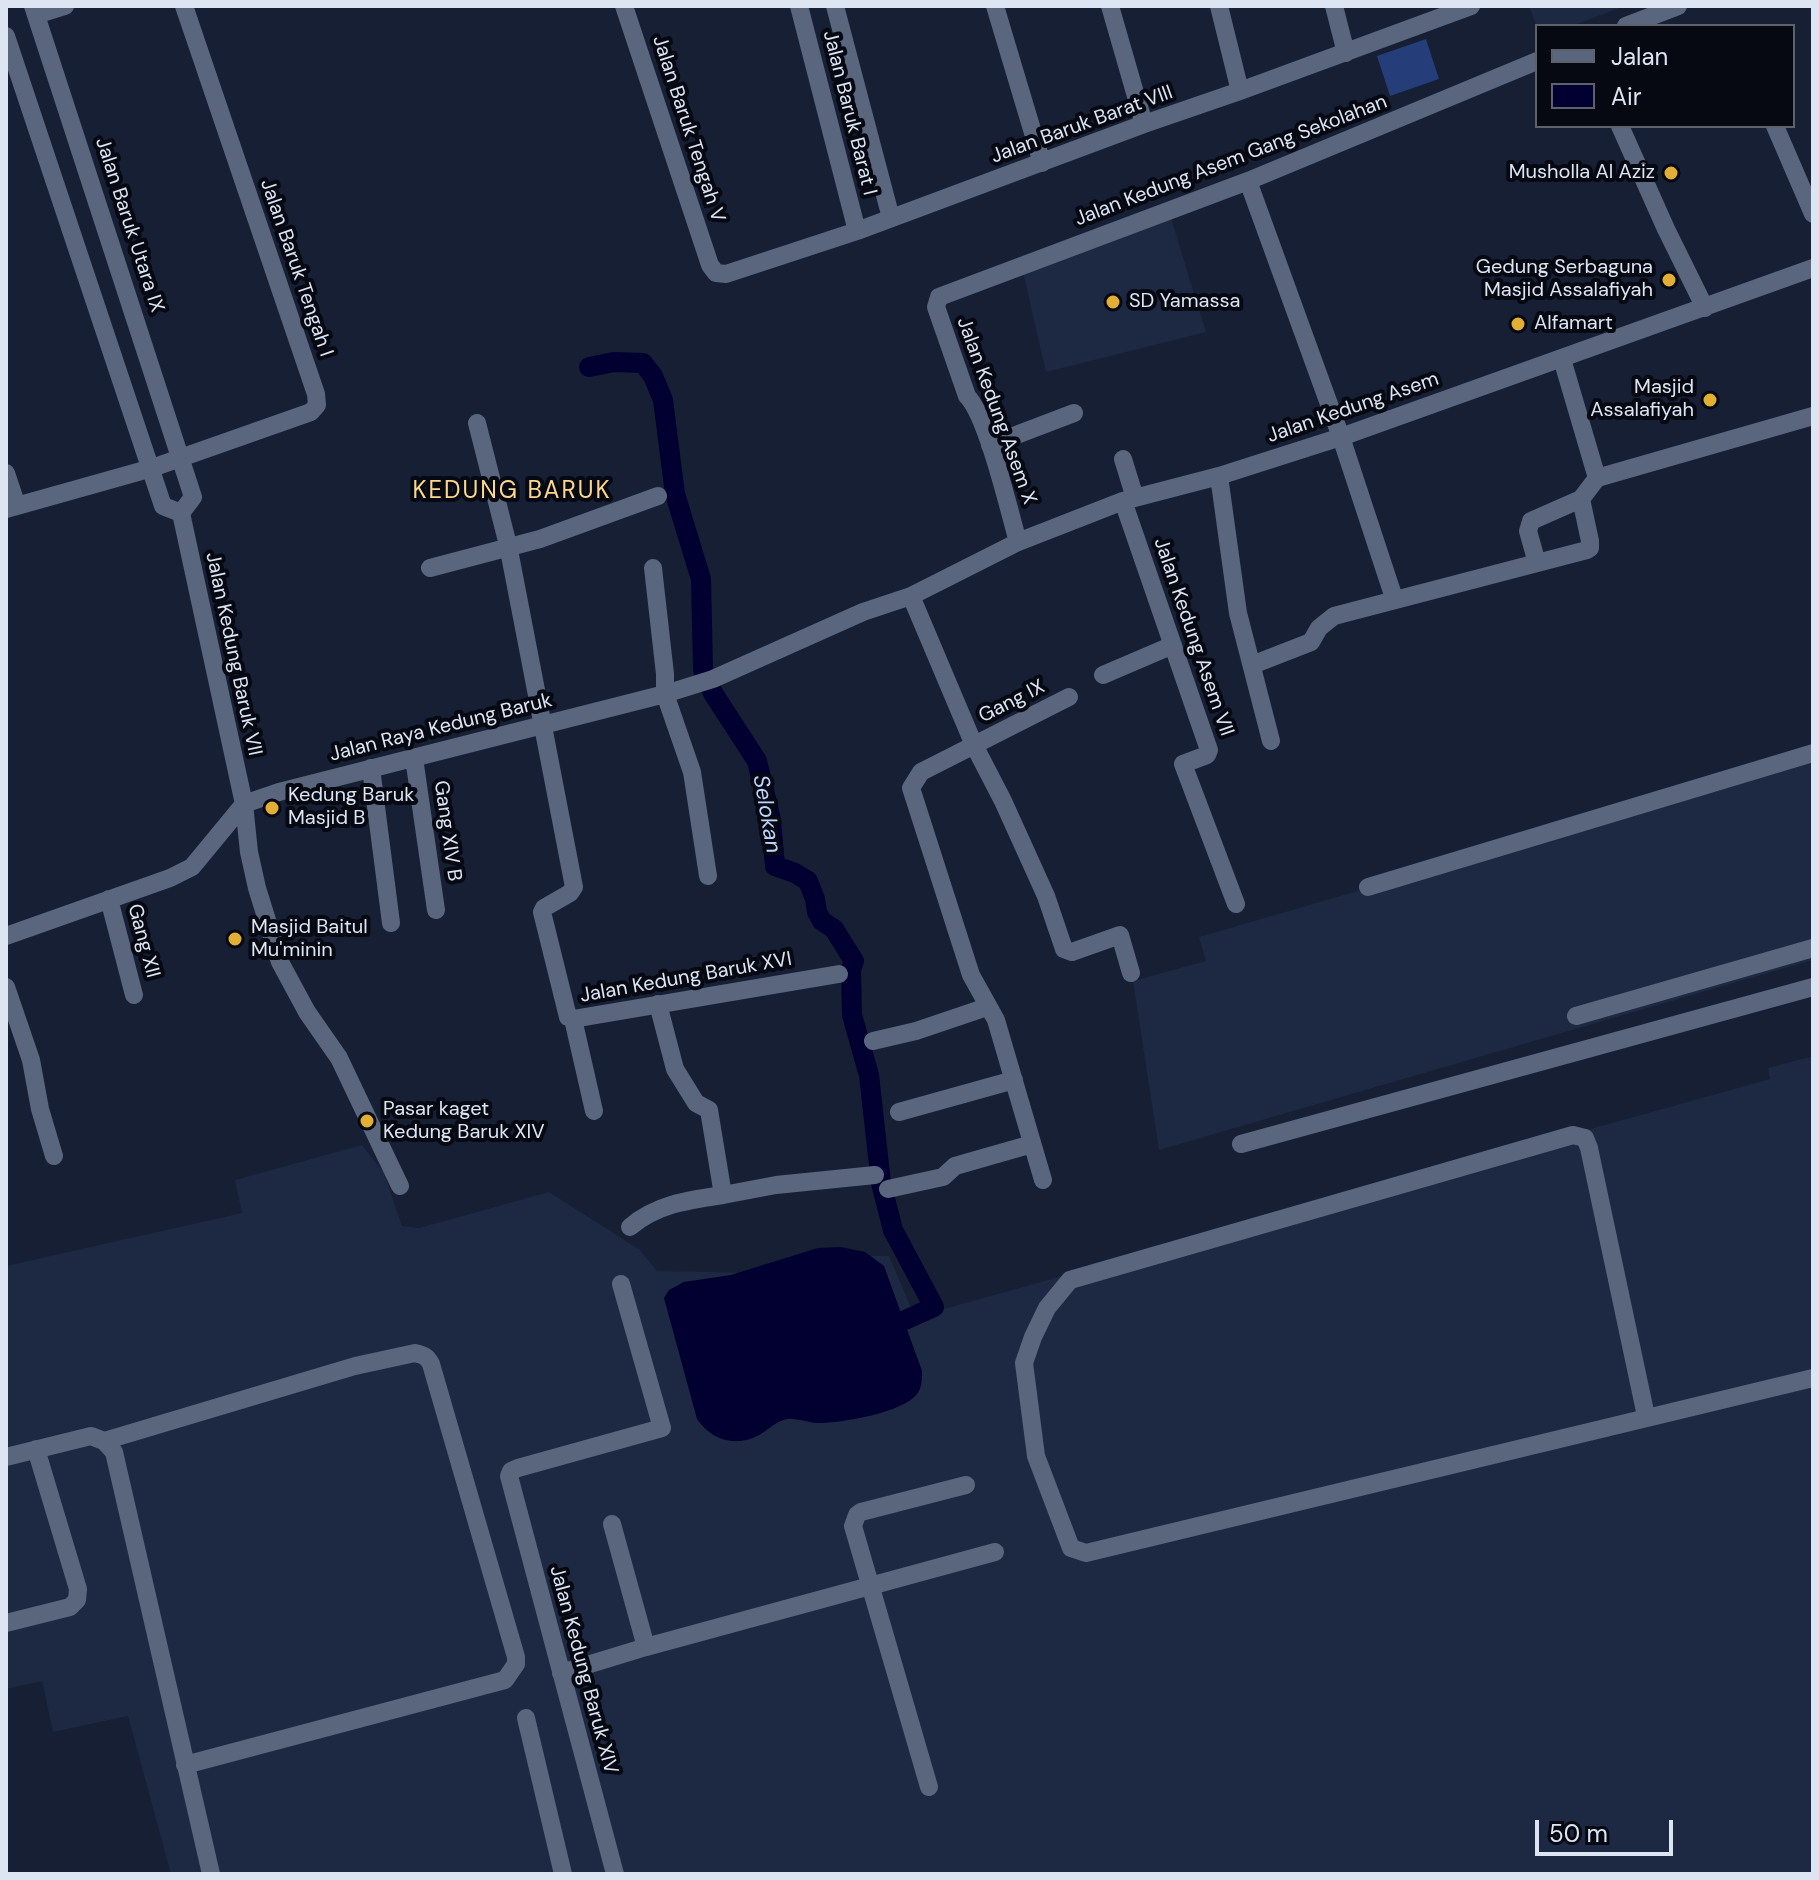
<!DOCTYPE html>
<style>
body{margin:0}
#map{position:relative;width:1819px;height:1880px;overflow:hidden;background:#161f33;font-family:"DM Sans",sans-serif}
canvas{display:block}
.frame{position:absolute;inset:0;border:8px solid #dde4f2;pointer-events:none}
.legend{position:absolute;left:1535px;top:24px;width:260px;height:104px;box-sizing:border-box;background:#060912;border:2px solid #5c616c;margin:0;padding:10px 14px;list-style:none;font-size:24px;color:#dde4f2}
.legend li{display:flex;align-items:center;gap:16px;height:40px}
.legend b{width:40px;border:2px solid #5c616c}
.scale{position:absolute;left:1535px;top:1820px;width:138px;height:36px;box-sizing:border-box;border:4px solid #dde4f2;border-top:0;padding-left:10px;font-size:24px;line-height:28px;white-space:nowrap;color:#dde4f2;-webkit-text-stroke:6px #060912;paint-order:stroke}
</style>
<div id="map">
<canvas width="1819" height="1880"></canvas>
<div class="frame"></div>
<ul class="legend">
<li><b style="height:10px;background:#5a667e"></b>Jalan</li>
<li><b style="height:22px;background:#010030"></b>Air</li>
</ul>
<div class="scale">50 m</div>
</div>
<script>
const ctx = document.querySelector('canvas').getContext('2d');
ctx.lineJoin = 'round';
function fillPath(path, color) { ctx.fillStyle = color; ctx.fill(path, 'evenodd'); }
function strokePath(path, color, width, dash) { ctx.strokeStyle = color; ctx.lineWidth = width; ctx.lineCap = dash ? 'butt' : 'round'; ctx.setLineDash(dash || []); ctx.stroke(path); }
function label(font, color, halo, rows, align = 'center') {
  ctx.font = font + ' "DM Sans",sans-serif'; ctx.lineWidth = 8; ctx.setLineDash([]); ctx.textBaseline = 'middle'; ctx.strokeStyle = halo; ctx.fillStyle = color; for (const [text, x, y, turn = 0] of rows) {
    ctx.save(); ctx.translate(x, y); ctx.rotate((+turn || 0) * Math.PI / 180); ctx.textAlign = isNaN(turn) ? turn : align; if (halo) ctx.strokeText(text, 0, 0); ctx.fillText(text, 0, 0); ctx.restore();
  }
}
fillPath(new Path2D(`
 M1529 6H1625L1571 26 1537 27Z
 M1170 215 1206 332 1046 372 1023 272Z
 M1813 759V960L1159 1150 1133 981 1206 961 1199 937Z
 M1813 1056V1874H171L128 1716 53 1732 42 1681 6 1689V1266L242 1213 235 1180 362 1145 384 1173 402 1226 419 1228 549 1192 640 1250 657 1271 756 1273 815 1255 889 1256 915 1317 1770 1079 1768 1068Z`), '#1d2842');
fillPath(new Path2D(`
 M1426 39 1439 79 1390 96 1377 56Z`), '#253e79');
fillPath(new Path2D(`
 M841 1247 865 1252 884 1266 922 1371C922 1379 922 1388 917 1394 902 1413 841 1423 818 1423 808 1423 798 1418 787 1419 777 1421 770 1428 761 1434 737 1448 712 1441 697 1419L664 1298 669 1290 684 1282 731 1275 818 1248Z`), '#010030');
strokePath(new Path2D(`
 M589 367 614 362 643 363 653 376 663 400 675 494 701 579 703 670 713 693 757 761 771 820 775 866 795 873 808 881 815 899 817 912 822 921 834 929 854 961 851 969 852 1015 869 1075 881 1183 893 1230 934 1307 903 1321`), '#010030', 20);
strokePath(new Path2D(`
 M33 6 193 497 181 513
 M624 6 710 265 716 273 726 274 857 231 1144 124 1240 91 1471 6
 M799 6 857 231
 M835 6 891 218
 M995 6 1042 163
 M1110 6 1144 124
 M1219 6 1240 91
 M1334 6 1346 53
 M36 15 65 6
 M1626 26 1678 6
 M6 36 163 506 181 513
 M1620 126 1666 229 1705 308
 M1775 126 1813 214
 M1248 181 1341 437 1394 598
 M1562 359 1597 478
 M477 423 508 545 574 887 570 893 544 908 542 912 568 1017 573 1019 839 974
 M990 445 1074 413
 M1123 459 1135 498
 M6 473 17 506
 M1219 476 1238 613 1271 741
 M1597 478 1813 416
 M1123 501 1209 750 1207 755 1183 764 1236 904
 M6 509 152 468 311 412 317 405 316 394 184 6
 M181 513 244 804 249 852 257 888 280 962 307 1012 339 1058 400 1186
 M1018 542C1009 510 987 416 967 396L936 307 939 297 1248 181 1537 61
 M1537 563 1528 531 1531 521 1581 499
 M430 568 540 539 658 496
 M653 568 665 674V694L692 772 708 876
 M911 596 974 745 1003 801 1046 896 1064 949 1072 952 1120 935 1131 973
 M1252 665 1311 642 1319 628 1334 616 1587 550 1590 548V541L1581 499 1597 478
 M1103 675 1173 645
 M414 758 436 910
 M371 768 391 923
 M1368 887 1813 753
 M109 899 134 995
 M6 936 170 878 192 867 244 804 279 792 665 694 713 679 863 612 911 596 1018 542 1123 501 1219 476 1341 437 1813 268
 M6 987 31 1060 40 1109 54 1156
 M658 1004 675 1069 696 1103 709 1110 723 1195 776 1185 875 1175
 M1576 1016 1813 948
 M573 1019 594 1111
 M873 1041 916 1031 987 1007
 M899 1112 1014 1080
 M1241 1144 1813 987
 M1043 1180 996 1020 971 975 911 788 921 772 1069 697
 M888 1189 943 1177 955 1166 1032 1144
 M630 1227C657 1204 689 1200 723 1195
 M1646 1416 1589 1148 1585 1138 1573 1135 1070 1280 1047 1308 1033 1337 1024 1363 1036 1456 1071 1548 1086 1553 1813 1378
 M104 1441 355 1366 415 1353C423 1355 427 1356 431 1364L516 1657V1664L505 1680 185 1765
 M6 1457 91 1436 104 1441 114 1452 211 1874
 M6 1623 70 1607 77 1600 78 1589 36 1449
 M646 1647 995 1552
 M561 1673 646 1647 612 1524
 M526 1718 563 1874
 M929 1787 853 1526 857 1515 861 1512 966 1485
 M615 1874 509 1476 511 1471 518 1468 662 1428 621 1284`), '#5a667e', 18);
for (const [x, y, r, color] of [
 [1671,173,8,"#e2af34"],
 [1669,280,8,"#e2af34"],
 [1113,302,8,"#e2af34"],
 [1518,324,8,"#e2af34"],
 [1710,400,8,"#e2af34"],
 [272,808,8,"#e2af34"],
 [235,939,8,"#e2af34"],
 [367,1121,8,"#e2af34"]
]) { const dot = new Path2D(); dot.arc(x, y, r, 0, 2 * Math.PI); ctx.fillStyle = color; ctx.fill(dot); strokePath(dot, '#060912', 3); }
label('20px', '#dde4f2', '#060912', [
 ["Jalan Baruk Barat I",849,113,76],
 ["Jalan Baruk Barat VIII",1082,125,-20],
 ["Jalan Baruk Tengah V",688,129,72],
 ["Jalan Kedung Asem Gang Sekolahan",1231,161,-21],
 ["Jalan Baruk Utara IX",129,225,72],
 ["Jalan Baruk Tengah I",296,268,71],
 ["Jalan Kedung Asem",1353,408,-19],
 ["Jalan Kedung Asem X",996,411,70],
 ["Jalan Kedung Asem VII",1193,637,71],
 ["Jalan Kedung Baruk VII",233,654,78],
 ["Gang IX",1012,702,-27],
 ["Jalan Raya Kedung Baruk",441,728,-14],
 ["Gang XIV B",447,831,82],
 ["Gang XII",143,941,75],
 ["Jalan Kedung Baruk XVI",686,978,-10],
 ["Jalan Kedung Baruk XIV",583,1670,75]
]);
label('20px', '#dde4f2', '#060912', [
 ["Musholla Al Aziz",1655,173,"right"],
 ["Gedung Serbaguna",1653,268,"right"],
 ["Masjid Assalafiyah",1653,291,"right"],
 ["SD Yamassa",1129,302],
 ["Alfamart",1534,324],
 ["Masjid",1694,388,"right"],
 ["Assalafiyah",1694,411,"right"],
 ["Kedung Baruk",288,796],
 ["Masjid B",288,819],
 ["Masjid Baitul",251,928],
 ["Mu'minin",251,951],
 ["Pasar kaget",383,1110],
 ["Kedung Baruk XIV",383,1133]
], 'left');
label('italic 22px', '#bed3fd', '#060912', [
 ["Selokan",766,814,80]
]);
ctx.letterSpacing = '2px';
label('24px', '#fbd88e', '#060912', [
 ["KEDUNG BARUK",512,492]
]);
ctx.letterSpacing = '0px';
</script>
